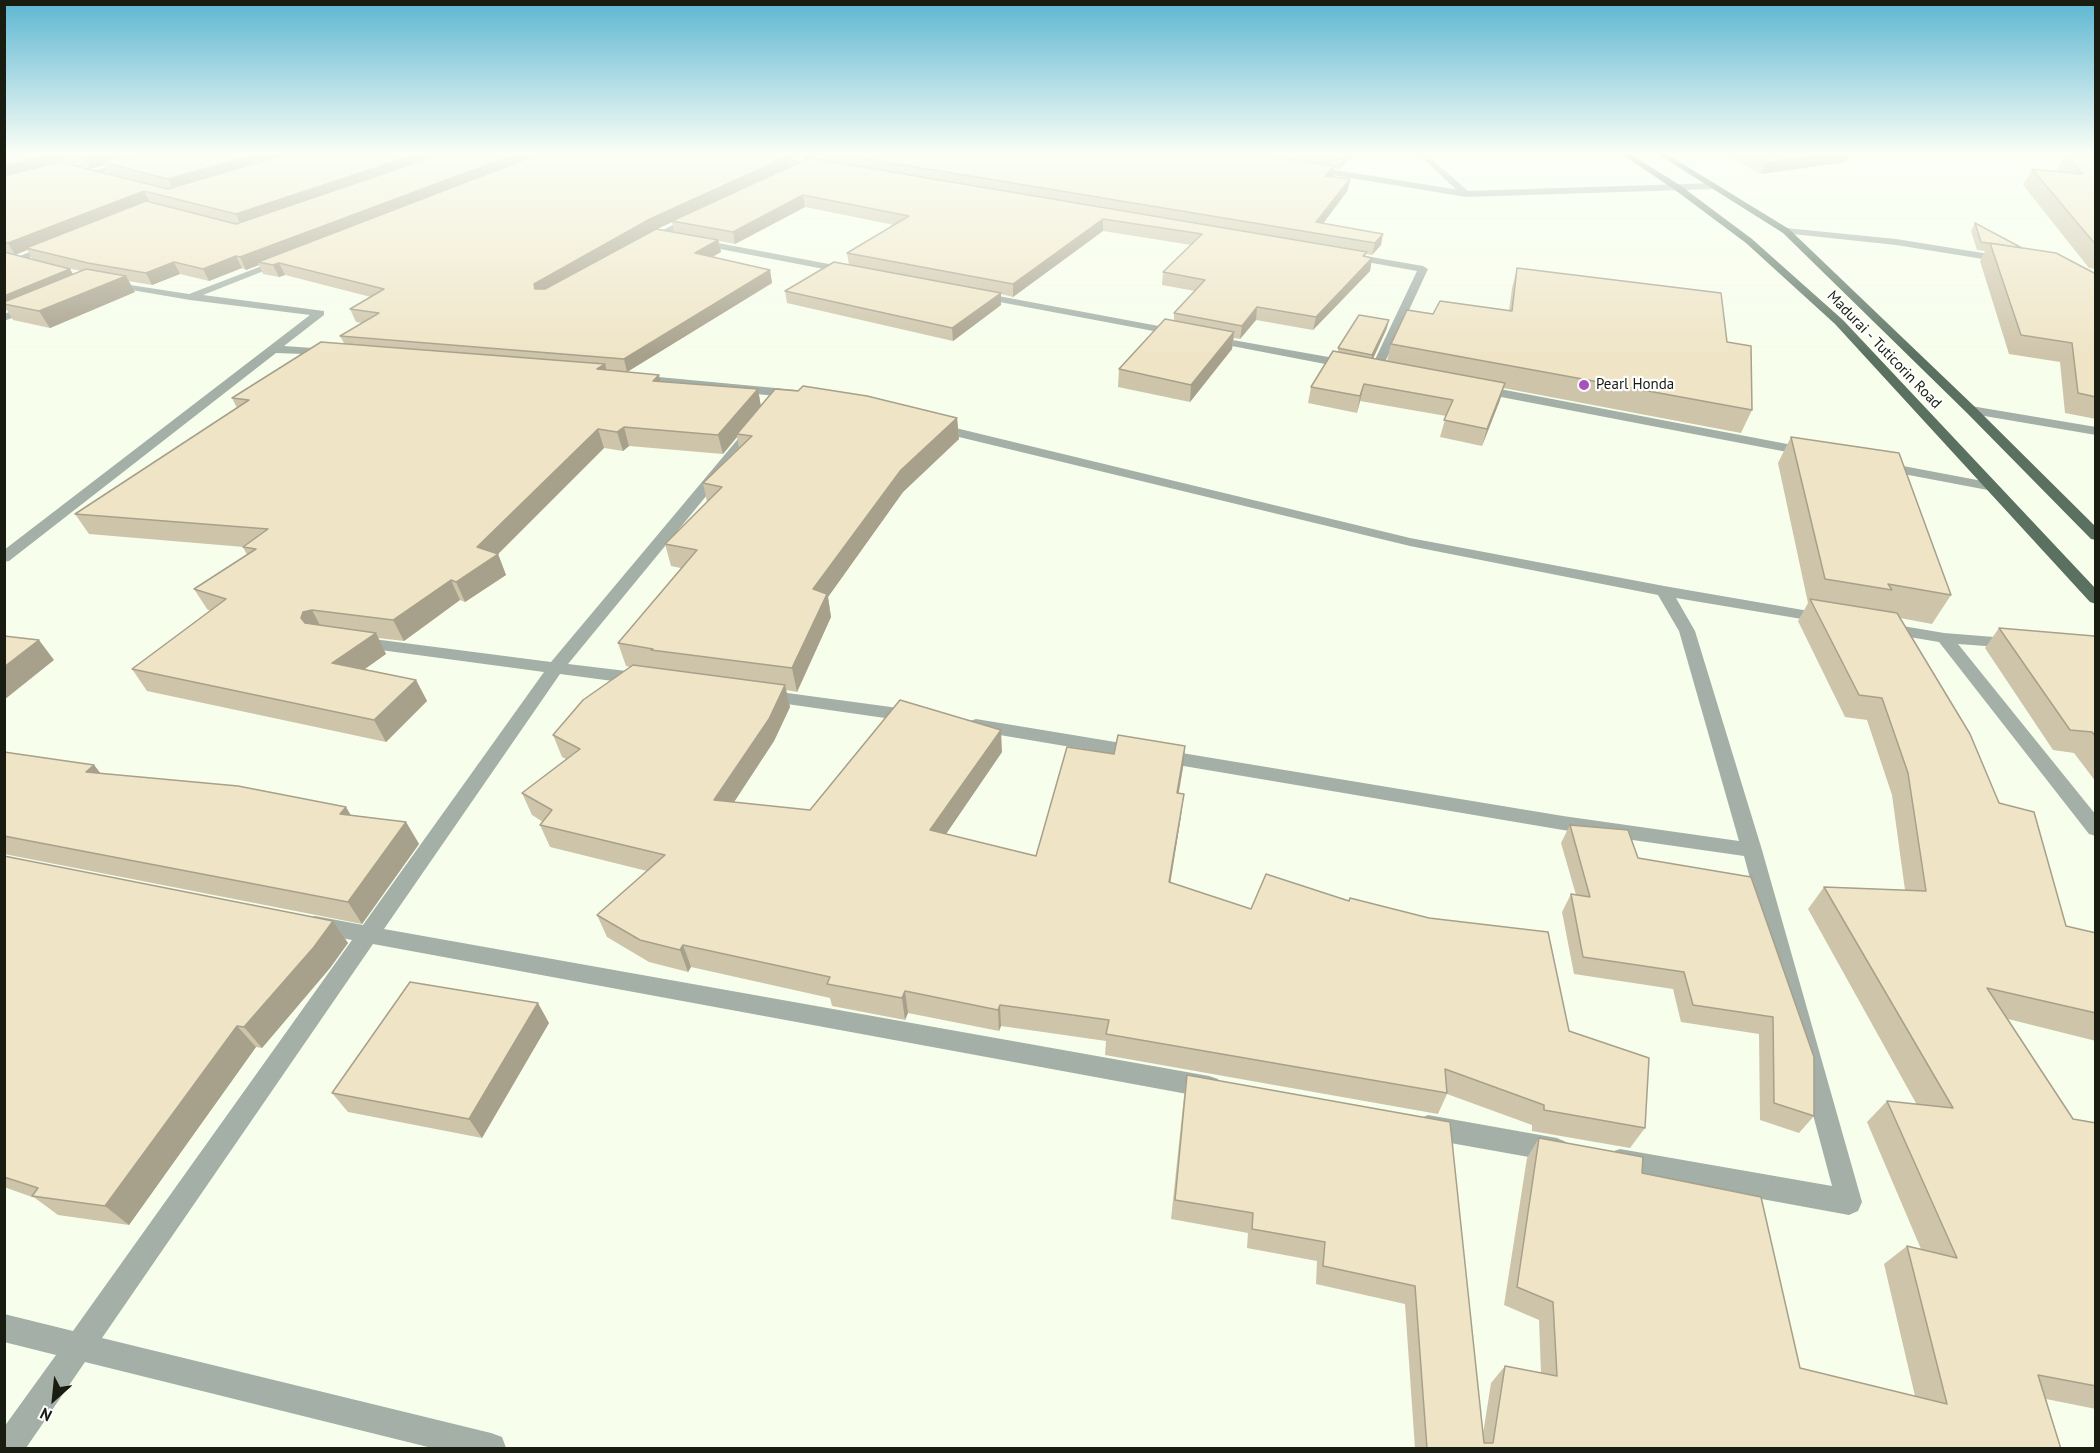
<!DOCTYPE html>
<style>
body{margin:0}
#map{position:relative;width:2100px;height:1453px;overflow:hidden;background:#f7feec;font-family:"PT Sans",sans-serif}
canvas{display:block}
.frame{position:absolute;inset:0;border:6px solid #181c11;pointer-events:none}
.north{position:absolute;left:24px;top:1369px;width:60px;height:60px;-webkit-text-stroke:4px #fff;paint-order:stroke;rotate:207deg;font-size:16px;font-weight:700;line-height:24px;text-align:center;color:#181c11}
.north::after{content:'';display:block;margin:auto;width:21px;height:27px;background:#181c11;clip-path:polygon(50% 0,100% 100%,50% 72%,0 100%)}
</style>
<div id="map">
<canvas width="2100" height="1453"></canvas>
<div class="frame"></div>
<div class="north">N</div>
</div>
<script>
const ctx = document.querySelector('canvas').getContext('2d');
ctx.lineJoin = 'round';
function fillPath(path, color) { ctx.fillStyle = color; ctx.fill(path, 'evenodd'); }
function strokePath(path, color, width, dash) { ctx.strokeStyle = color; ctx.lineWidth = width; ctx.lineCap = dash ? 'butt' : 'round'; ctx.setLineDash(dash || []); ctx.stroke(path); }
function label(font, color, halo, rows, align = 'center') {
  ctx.font = font + ' "PT Sans",sans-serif'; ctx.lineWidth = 4.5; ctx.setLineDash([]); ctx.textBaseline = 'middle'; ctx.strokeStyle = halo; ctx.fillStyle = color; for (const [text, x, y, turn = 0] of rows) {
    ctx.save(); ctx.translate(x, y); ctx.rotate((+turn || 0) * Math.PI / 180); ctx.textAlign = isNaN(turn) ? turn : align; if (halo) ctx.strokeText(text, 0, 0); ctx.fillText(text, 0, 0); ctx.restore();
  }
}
fillPath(new Path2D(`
 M156 153H168L90 176 86 173Z
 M740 153H757L828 166 824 169Z
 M1417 153H1425L1469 192V196H1463Z
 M692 215 700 217 648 244 640 242Z
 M1786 228 1896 239 2008 257 2013 260 2008 263 1896 245 1783 233 1781 231Z
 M697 239 850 268 855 271 850 274 694 244 692 242Z
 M50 243 58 245 20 262 11 260Z
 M1348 253 1423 266 1428 269 1380 373H1372L1370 370 1417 271 1344 258 1343 256Z
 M280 259 289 261 203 295 324 311V315L284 346 328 349 334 353 332 355 276 353 9 561 4 562V550L310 315 190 300 108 286 104 285V281L189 294Z
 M977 292 1180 330 1186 333 1180 336 973 297V293Z
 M33 303 38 306 37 308 4 321V314Z
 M1210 336 1351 361 1357 365 1351 369 1206 341V337Z
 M637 375 797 390 803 394 797 398 633 382V376Z
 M1479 385 1808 448 1815 452 1808 456 1475 392 1473 389Z
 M1971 406 2096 427V435L1967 413 1965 410Z
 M935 423 1410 538 1664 586 1832 615 1834 618 1832 621 1826 623 1676 598 1695 631 1762 850 1862 1202 1858 1211 1849 1215 1620 1173 1611 1170 1607 1161 1611 1152 1620 1149 1832 1186 1744 856 1563 830 976 731 970 729 967 725 970 721 976 719 1563 816 1739 841 1679 631 1658 595 1410 546 930 430 929 427Z
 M753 426 759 430 758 433 568 664 643 673 649 675 652 679 649 683 643 685 560 674 384 929 1209 1076 1218 1079 1221 1087 1218 1095 1209 1098 373 944 102 1338 491 1433 502 1437 506 1448H432L85 1362 26 1448H4V1427L56 1355 4 1342V1314L73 1331 352 940 307 931 304 925 307 919 315 916 363 925 544 672 358 647 352 646 350 642 352 638 358 637 551 662 748 427Z
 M1882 462 1993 483 2000 487 1993 491 1877 469 1875 466 1877 463Z
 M1885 623 1944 633 2019 639 2021 643 2019 647 2013 648 1958 644 2096 815V836L2089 834 1939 642 1879 632 1877 628Z
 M765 690 913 710 919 712 922 716 919 720 913 722 759 700 756 696 759 692Z
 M1428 1115 1557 1138 1566 1142 1570 1150 1566 1158 1557 1162 1428 1139 1419 1135 1416 1127 1419 1119Z`), '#a3afa7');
fillPath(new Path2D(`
 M1311 166 1466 191 1714 183 1718 186 1714 189 1466 197 1308 171 1307 169Z`), '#a3afa7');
fillPath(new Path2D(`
 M1620 153H1629L1681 186 1752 239 1843 320 2096 589V604L2090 602 1835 324 1746 243 1675 190Z
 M1656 153H1665L1789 229 1975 407 2096 527V540L2091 539 1967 413 1783 233Z`), '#5a7162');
fillPath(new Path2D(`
 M4 153H1356L1340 169 1334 168 1333 177 1348 190 1323 224 1381 245 1372 255 1366 254V257L1372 258 1370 271 1313 330 1256 320 1240 339 1234 338 1232 349 1190 402 1118 387 1119 369 1174 321V313L1195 291 1162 285 1163 272 1191 245 1103 231 1013 297 1001 294V305L953 341 787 303 785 291 849 265 847 253 894 225 805 207 735 244 719 241 721 252 712 257 770 270 772 283 627 372 660 382 758 389 761 406 957 418 959 439 903 492 828 597 831 617 797 692 786 690 790 707 774 741 734 802 810 810 1002 752 946 834 1036 856 1114 754 1185 746 1178 793 1181 816 1170 883 1569 1031 1645 1128 1630 1148 1532 1131V1125L1447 1094 1438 1114 1105 1055 1106 1041 1001 1026 999 1031 908 1013 905 1020 832 1006 830 998 691 967 688 972 649 962 607 937 597 915 647 871 550 847 540 825 543 822 532 815 522 793 566 759 562 757 553 735 630 667 626 666 618 643 681 568 671 566 665 544 707 502 703 483 739 447 737 437 723 454 629 446 623 451 604 448 498 554 506 575 465 602 460 600 404 641 378 638 386 654 364 669 416 680 427 701 386 742 147 691 132 669 210 611 207 609 194 589 247 555 243 547H244L89 534 75 514 237 408 232 398 344 343 340 336 362 323 356 322 350 309 371 297 285 275 279 277 263 274 259 265 246 270 242 268 209 281 180 274 152 285 128 281 135 292 50 328 13 320 7 310 4 311ZM824 154 825 161 793 165 792 157 806 159ZM63 162H65L90 169 104 165 108 173 169 189ZM672 222 674 232 657 229ZM27 250 33 260 81 271 73 275 70 269 15 255Z
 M1721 153H1850L1846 162 1761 174Z
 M2066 153 2096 156V269L2089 268 2023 185 2032 169 2059 172 2057 169Z
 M1975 223 2022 248 2096 274V419L2065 413 2060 362 2009 354 1980 261 1985 251 1977 250 1971 231Z
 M1517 268 1727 342 1752 410 1741 433 1503 388 1500 400 1482 446 1440 437 1446 416 1360 401 1357 413 1308 403 1311 387 1338 352V348L1387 328 1373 359 1387 361 1391 344 1433 314 1509 311 1512 288Z
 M1791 437 1951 595 1932 624 1900 618 2066 926 2096 933V1041L2008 1019 2073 1119 2096 1123V1409L2046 1399 2061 1449H1415L1405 1304 1316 1284 1317 1261 1247 1248 1248 1233 1171 1219 1184 1096 1187 1075 1450 1122 1483 1434 1491 1383 1505 1366 1541 1373 1539 1320 1504 1305 1527 1158 1539 1138 1642 1173 1800 1368 1915 1396 1884 1264 1907 1246 1921 1249 1867 1122 1887 1101 1917 1105 1808 909 1824 887 1905 890 1892 795 1867 720 1845 717 1798 621 1808 603 1778 463Z
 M1999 628 2096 638V782L2074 753 2053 750 1985 648Z
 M4 752 94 765 101 774 351 815 406 822 419 844 362 924 4 854Z
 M1570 825 1638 858 1751 877 1814 1116 1799 1133 1760 1120 1759 1034 1681 1022 1673 989 1574 974 1562 912 1571 894 1576 895 1561 843Z
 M4 856 333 921 348 943 330 968 262 1048 256 1047 129 1225 58 1215 35 1198 4 1187Z
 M549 1023 482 1138 348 1112 332 1093Z`), '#cec4aa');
fillPath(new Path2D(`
 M55 153H60L65 162 4 179V166Z
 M105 153H149L103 162 104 165 90 169 84 158Z
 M261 153H302L173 190 168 179Z
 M420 153H455L241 226 236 214Z
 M519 153H550L258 262 259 265 246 270 240 257Z
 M805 153H824V154L806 159Z
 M1348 153H1356L1340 169 1342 159Z
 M1837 153H1850L1846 162 1761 174 1766 163Z
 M791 155 793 166 672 221V222L653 231 538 296 535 289 534 284 650 219Z
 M1334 166 1333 177 1325 176Z
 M1350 179 1348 190 1315 234 1316 222Z
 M144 191 150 202 26 248 27 250 15 255 8 243Z
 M803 195 805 207 735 244 733 232Z
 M1103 219V231L1013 297V284Z
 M1383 234 1381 245 1372 255 1375 243Z
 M718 240 721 252 698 265 695 253Z
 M236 256 242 268 209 281 203 269Z
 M1372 258 1370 271 1313 330 1316 317Z
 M174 262 180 274 152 285 146 273Z
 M279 263 285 275 279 277 273 265Z
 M70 269 77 281 4 304V296Z
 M770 270 772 283 627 372 624 359Z
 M126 276 135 292 50 328 39 311Z
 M1001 293V305L953 341 952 328Z
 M1257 307 1256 320 1240 339 1242 326Z
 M1389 320 1387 328 1371 363 1372 355Z
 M1234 332 1232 349 1190 402 1191 385Z
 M605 364 610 383 597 369Z
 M659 375 663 394 653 381Z
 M1505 383 1500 400 1482 446 1487 429Z
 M1364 384 1360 401 1357 413 1360 396Z
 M758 389 761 408 737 434V437L723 454 718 435Z
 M957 418 959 439 903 492 828 597 831 617 797 692 792 668 813 589 901 470Z
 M624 427 629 446 623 451 617 432Z
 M598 429 604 448 498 554 506 575 465 602 456 582 477 547Z
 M451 580 460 600 404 641 393 620Z
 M312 610 323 631 313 639 301 618 303 612Z
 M376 633 386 654 344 684 332 663Z
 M39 640 54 660 4 700V667Z
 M416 680 427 701 386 742 374 720Z
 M785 685 790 707 774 741 721 822 714 800Z
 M1001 730 1002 752 933 853 930 830Z
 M1185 746 1183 768 1175 815 1177 793Z
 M94 765 111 787 86 772Z
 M1184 794 1181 816 1167 904 1169 882Z
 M346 807 359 829 340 814Z
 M406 822 419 844 362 924 348 902Z
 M333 921 348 943 330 968 262 1048 244 1027Z
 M683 945 691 967 688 972 680 950Z
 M905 991 908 1013 905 1020 902 998Z
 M538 1003 549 1023 482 1138 469 1119Z
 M1000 1005 1001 1026 999 1031 998 1010Z
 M237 1026 256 1047 129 1225 105 1206Z`), '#a7a08b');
const building = new Path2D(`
 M4 153H55L4 166Z
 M64 153H105L84 158Z
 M136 153H261L168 179 103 162Z
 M290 153H420L236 214 144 191 8 243 4 242V176L60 162 168 189Z
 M444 153H519L240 257 236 256 203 269 174 262 146 273 88 263 26 248 146 201 236 224Z
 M542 153H778L791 155 650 219 534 284 535 289H545L656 229 718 240 695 253 770 270 624 359 340 336 379 313 350 309 384 289 279 263 273 265 258 262Z
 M831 153H1250L1334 166 1325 176 1350 179 1316 222 1383 234 1375 243Z
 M1300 153H1348L1342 159Z
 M1747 153H1837L1766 163Z
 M2066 153 2096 156V245L2032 169 2082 174Z
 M809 158 1367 252 1363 256 1372 258 1316 317 1257 307 1242 326 1174 313 1205 280 1163 272 1202 234 1103 219 1013 284 847 253 909 216 803 195 733 232 672 221Z
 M1975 223 2022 248 1981 242Z
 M1990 243 2056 253 2096 274V397L2078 393 2072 343 2021 335Z
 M4 252 70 269 4 296Z
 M834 262 1001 293 952 328 785 291Z
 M1517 268 1721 293 1727 342 1751 346 1752 410 1391 344 1407 310 1433 314 1440 301 1512 311Z
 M86 269 126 276 39 311 4 304V302Z
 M1359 315 1389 320 1372 355 1338 348Z
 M1165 319 1234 332 1191 385 1119 369Z
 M321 342 605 364 597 369 659 375 653 381 758 389 718 435 624 427 617 432 598 429 477 547 498 554 456 582 451 580 393 620 312 610 303 612 301 618 305 623 376 633 332 663 416 680 374 720 132 669 226 599 194 589 256 549 243 547 268 529 75 514 249 400 232 398Z
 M1333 351 1505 383 1487 429 1444 420 1453 400 1364 384 1360 396 1311 387Z
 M803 386 867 396 957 418 901 470 813 589 827 594 792 668 651 650 653 649 618 643 697 550 665 544 722 487 703 483 752 436 737 434 775 389 798 391Z
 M1791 437 1899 453 1951 595 1888 584 1892 590 1825 579Z
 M1810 599 1897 613 1970 734 1999 803 2034 812 2066 926 2096 933V1013L1987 988 2073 1119 2096 1123V1386L2038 1375 2061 1449H1427L1415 1286 1323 1266 1325 1242 1252 1229 1253 1213 1175 1200 1187 1075 1450 1122 1484 1443H1493L1505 1366 1557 1376 1553 1302 1517 1287 1539 1138 1643 1157 1642 1173 1761 1197 1800 1368 1947 1404 1907 1246 1957 1258 1887 1101 1953 1108 1824 887 1926 891 1908 773 1882 698 1859 695Z
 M1999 628 2094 636 2096 638V737L2092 732 2070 730Z
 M4 636 39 640 4 667Z
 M633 665 785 685 769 719 714 800 810 810 900 700 1001 730 930 830 1036 856 1067 747 1114 754 1118 735 1185 746 1177 793 1184 794 1169 882 1251 909 1266 874 1349 901 1350 898 1429 918 1548 932 1569 1031 1649 1058 1645 1128 1544 1110V1105L1445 1069 1447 1093 1106 1034 1109 1020 1000 1005 998 1010 905 991 902 998 827 984 830 977 683 945 680 950 640 940 597 915 665 855 540 825 552 810 522 793 580 749 553 735 583 700Z
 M4 752 94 765 86 772 238 786 346 807 340 814 406 822 348 902 4 836Z
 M1570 825 1628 830 1638 858 1751 877 1814 1057V1116L1774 1103 1773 1017 1693 1005 1684 972 1583 957 1571 894 1590 897Z
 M4 856 333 921 314 947 244 1027 237 1026 105 1206 32 1196 38 1188 4 1177Z
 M410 982 538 1003 469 1119 332 1093Z`);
fillPath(building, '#efe4c6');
strokePath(building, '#a7a08b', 1.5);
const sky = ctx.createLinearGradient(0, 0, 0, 356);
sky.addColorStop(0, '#5cb6d2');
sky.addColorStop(0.43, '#fbfff6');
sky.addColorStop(1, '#fbfff600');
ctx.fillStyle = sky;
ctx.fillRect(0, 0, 2100, 356);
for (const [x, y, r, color] of [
 [1584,385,6,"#a950bc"]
]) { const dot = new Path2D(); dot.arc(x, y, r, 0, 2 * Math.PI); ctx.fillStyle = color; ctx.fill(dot); strokePath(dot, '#fff', 2); }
label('15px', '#181c11', '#fff', [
 ["Madurai - Tuticorin Road",1884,350,46]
]);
label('15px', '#181c11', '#fff', [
 ["Pearl Honda",1596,385]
], 'left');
</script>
